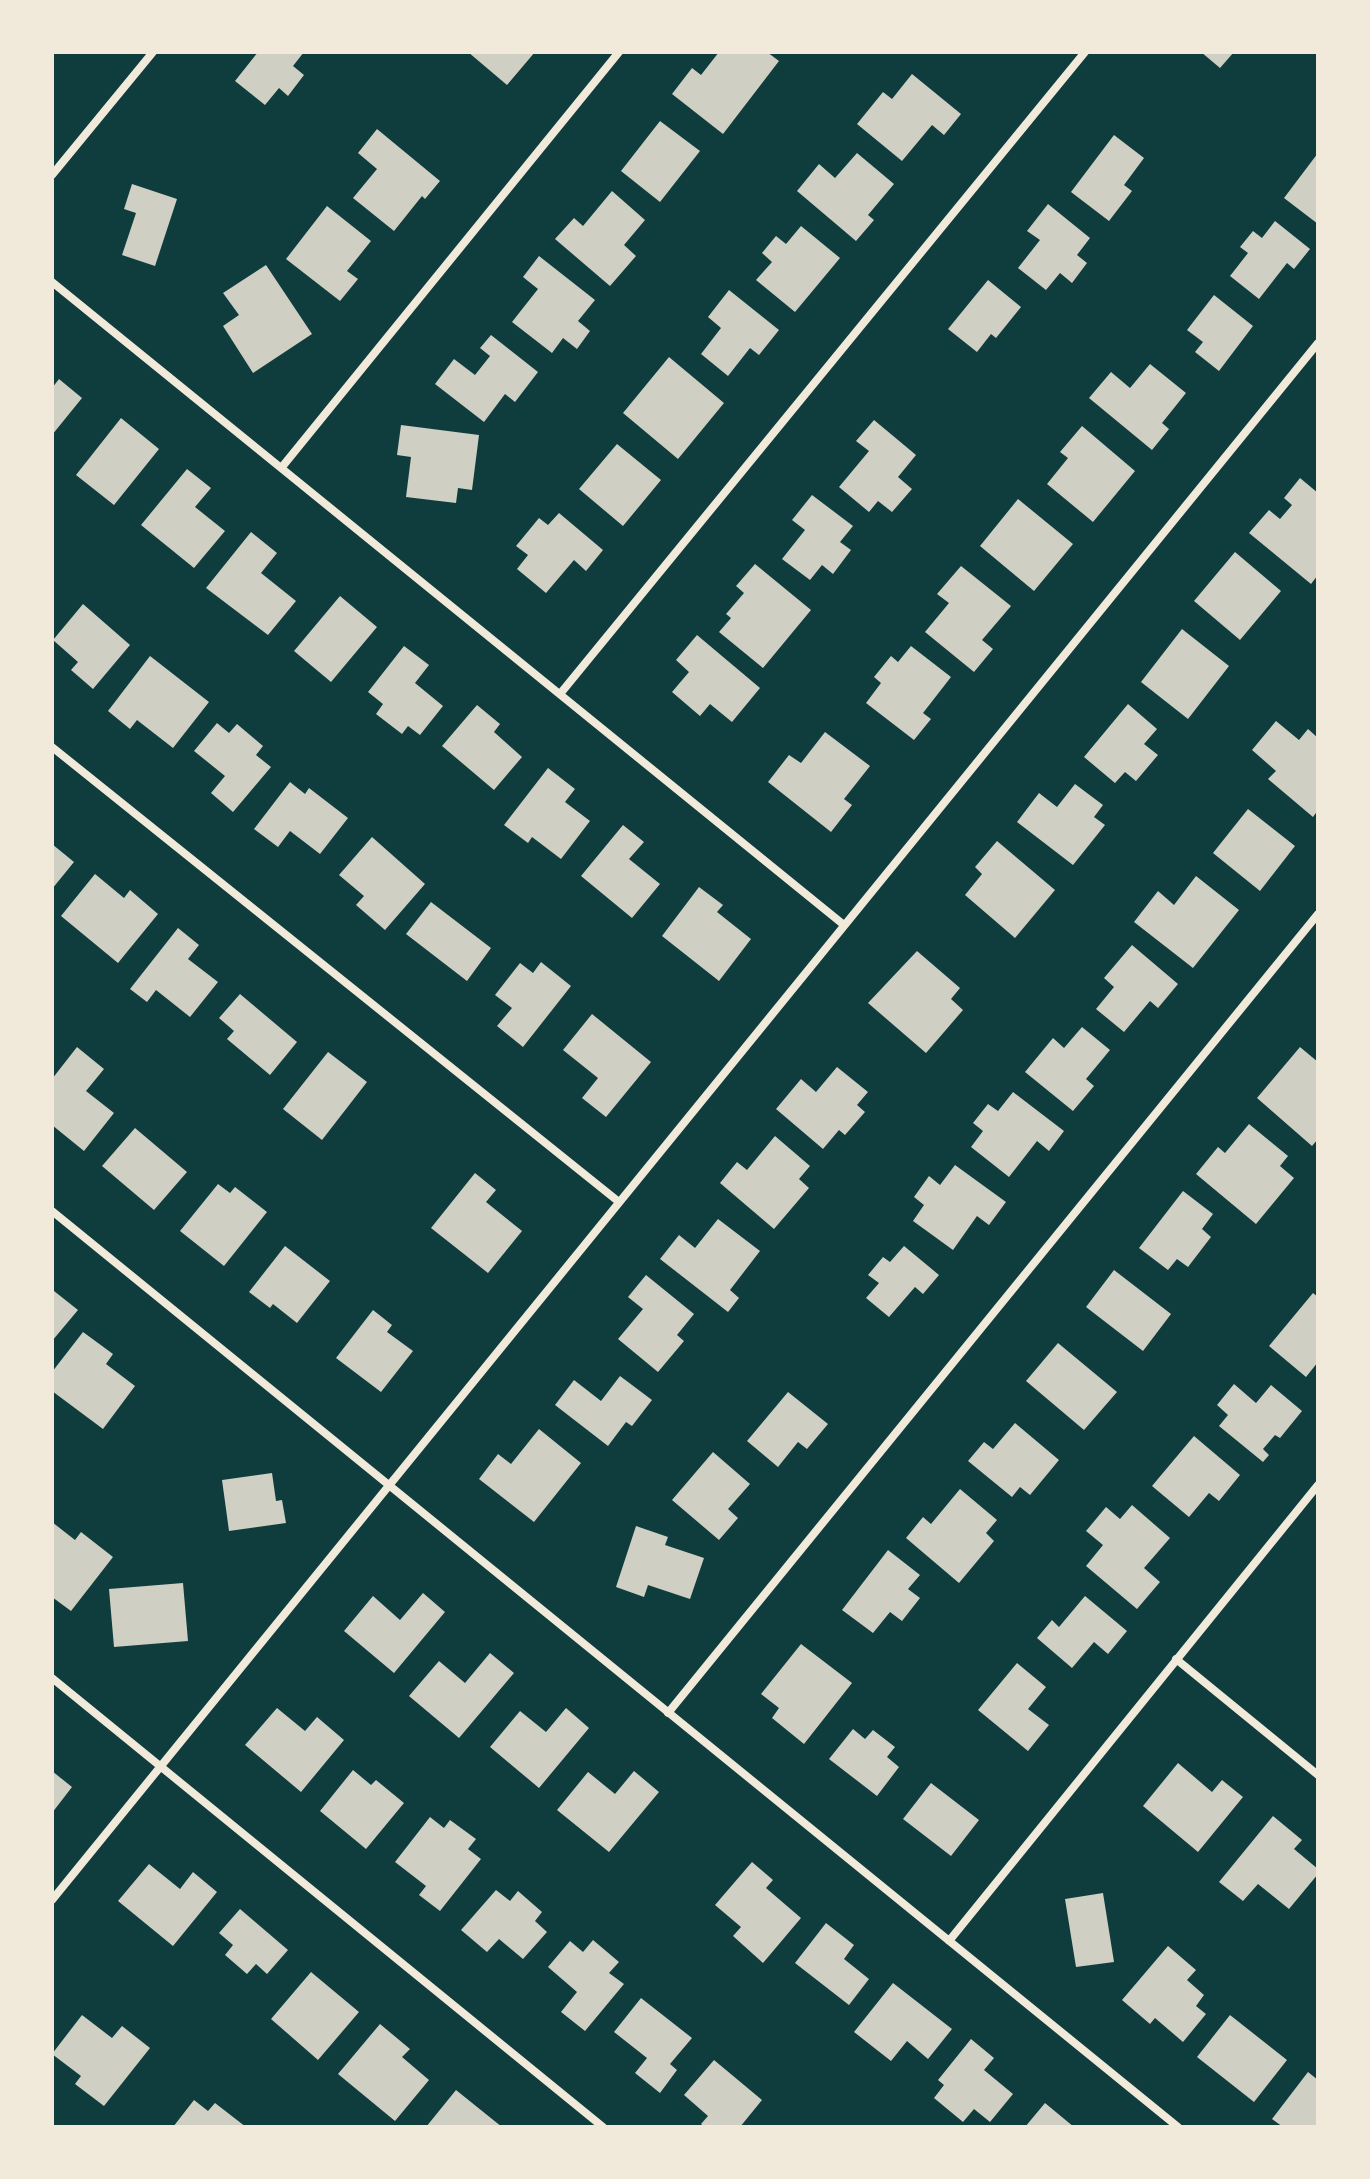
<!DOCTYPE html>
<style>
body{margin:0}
#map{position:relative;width:1370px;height:2179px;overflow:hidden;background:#0f3d3e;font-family:Arial,sans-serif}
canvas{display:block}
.frame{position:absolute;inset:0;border:54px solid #f1e9da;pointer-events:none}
</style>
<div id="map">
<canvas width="1370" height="2179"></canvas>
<div class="frame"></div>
</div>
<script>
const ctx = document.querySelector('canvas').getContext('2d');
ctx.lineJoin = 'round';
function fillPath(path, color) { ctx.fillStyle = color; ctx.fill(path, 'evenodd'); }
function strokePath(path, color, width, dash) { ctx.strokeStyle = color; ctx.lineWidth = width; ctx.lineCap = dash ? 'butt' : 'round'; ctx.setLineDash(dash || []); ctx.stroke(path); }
fillPath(new Path2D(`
 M258 52H304L293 66 304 75 288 96 279 88 265 105 235 81Z
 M468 52H535L507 85Z
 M719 52H767L779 61 723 134 672 94 692 68 701 75Z
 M1201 52H1234L1220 68Z
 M912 74 961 114 944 135 932 125 902 161 857 124 883 92 892 99Z
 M660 121 700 151 660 202 621 171Z
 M377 129 440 181 425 199 422 196 394 231 353 198 377 169 358 153Z
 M1114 135 1144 158 1124 185 1132 191 1109 221 1071 192Z
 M857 153 894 184 868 215 874 220 856 241 797 191 819 164 835 178Z
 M1318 153V224L1284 198Z
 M132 184 177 199 155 266 122 255 136 213 124 209Z
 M612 191 645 220 624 245 636 256 610 286 555 239 574 218 583 226Z
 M1048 204 1090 238 1077 255 1087 263 1072 283 1060 273 1046 290 1018 268 1040 240 1027 231Z
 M327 206 371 241 347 271 358 279 340 301 286 259Z
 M1275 221 1310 249 1294 269 1287 263 1259 299 1230 276 1248 253 1240 247 1253 231 1262 238Z
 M801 226 840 258 795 312 756 280 772 262 762 253 776 236 786 244Z
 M539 256 595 300 578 321 590 331 577 349 563 338 552 353 512 322 538 289 523 277Z
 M266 265 312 334 253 373 223 326 239 315 223 293Z
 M988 280 1021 307 996 338 991 334 977 352 948 329Z
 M729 290 779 330 759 355 750 348 728 376 701 354 721 328 708 317Z
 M1214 295 1253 326 1219 371 1195 352 1203 342 1187 330Z
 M491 335 538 372 515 402 505 394 484 422 435 384 454 359 475 375 490 356 480 348Z
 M669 357 724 403 678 459 623 413Z
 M1150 364 1186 393 1162 423 1169 429 1152 450 1089 398 1111 372 1130 388Z
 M59 379 82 398 52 435V388Z
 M121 418 159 449 114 505 76 475Z
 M874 420 916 455 898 477 912 489 892 512 878 501 869 512 839 487 869 451 856 441Z
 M401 425 479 435 472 490 458 488 456 503 406 497 411 457 397 455Z
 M1082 426 1135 471 1093 522 1047 484 1068 458 1060 452Z
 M617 444 661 480 623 526 579 489Z
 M187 469 211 488 195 507 225 531 194 568 141 525Z
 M1300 478 1318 493V575L1311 584 1249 533 1269 510 1280 519 1292 505 1284 498Z
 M812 495 853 526 840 542 851 550 833 574 822 565 810 580 782 559 805 530 792 520Z
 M1018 499 1073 544 1034 591 980 546Z
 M559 513 603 550 586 571 574 560 546 593 517 569 528 555 516 546 539 518 548 525Z
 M251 532 277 553 261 573 296 601 268 635 206 588Z
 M1235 552 1281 591 1240 640 1194 601Z
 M755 564 811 610 763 668 719 632 731 618 726 614 744 593 736 586Z
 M961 566 1011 606 982 640 993 649 974 672 925 632 949 603 937 594Z
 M340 596 377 627 331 682 294 651Z
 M83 604 130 645 93 689 71 670 78 662 53 640Z
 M1182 629 1229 666 1188 719 1141 682Z
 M697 635 760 688 732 722 710 704 700 716 672 692 689 672 676 660Z
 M404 646 429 665 415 683 443 706 420 735 408 726 402 734 376 714 383 704 368 692Z
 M911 646 951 677 923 713 931 719 914 740 866 703 881 683 874 677 891 656 898 662Z
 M150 656 209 702 173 748 137 720 130 729 108 711Z
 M1128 704 1157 729 1144 744 1158 755 1136 781 1125 772 1115 783 1084 757Z
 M477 705 500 724 494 732 522 757 494 790 442 746Z
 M1276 721 1299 740 1308 729 1318 738V810L1313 817 1268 779 1276 771 1252 750Z
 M217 723 229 733 237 724 263 746 256 755 271 767 233 812 211 793 225 776 194 751Z
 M825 732 870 766 844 799 852 805 831 832 768 782 789 755 801 763Z
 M548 768 575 789 565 802 590 821 561 859 532 837 528 843 504 825Z
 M290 782 305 794 309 788 348 818 320 854 290 831 278 847 254 829Z
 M1075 784 1103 805 1094 817 1105 825 1073 865 1017 822 1039 793 1057 807Z
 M1248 809 1295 846 1260 891 1213 853Z
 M623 825 644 842 629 859 660 884 632 918 581 876Z
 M372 837 425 884 385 930 356 905 364 896 339 875Z
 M997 841 1055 890 1015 938 965 895 982 874 975 867Z
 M52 844 74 862 52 889Z
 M95 874 124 898 130 890 158 914 118 963 61 916Z
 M1196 876 1239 910 1193 968 1134 922 1158 891 1174 905Z
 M699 887 723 905 717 912 751 939 719 981 662 936Z
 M431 902 491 948 467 981 406 934Z
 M178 928 199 945 188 959 218 982 190 1017 156 990 147 1002 130 989Z
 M1132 945 1178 984 1158 1008 1150 1001 1124 1032 1096 1009 1114 987 1104 978Z
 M917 951 960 988 951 999 963 1010 926 1053 868 1003Z
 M541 962 571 986 523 1047 497 1026 512 1008 495 995 520 963 533 973Z
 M240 994 297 1042 270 1075 227 1039 234 1031 219 1018Z
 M592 1014 651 1062 606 1117 582 1098 598 1078 563 1050Z
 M1082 1027 1110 1050 1086 1079 1094 1086 1073 1111 1025 1072 1053 1038 1064 1048Z
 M77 1047 104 1069 86 1091 114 1113 84 1151 52 1125V1079Z
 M1300 1047 1318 1062V1139L1312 1146 1257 1098Z
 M328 1052 367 1082 322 1140 283 1109Z
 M837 1067 868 1092 857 1105 865 1112 845 1135 839 1130 823 1149 776 1109 801 1079 816 1092Z
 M1013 1092 1064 1131 1049 1151 1037 1141 1009 1177 971 1147 983 1131 973 1123 988 1104 998 1111Z
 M1249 1124 1288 1156 1280 1166 1294 1178 1256 1224 1196 1174 1218 1147 1225 1153Z
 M135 1128 187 1172 154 1210 102 1166Z
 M775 1136 810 1166 799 1179 809 1188 774 1229 720 1183 737 1162 747 1170Z
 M955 1165 1006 1202 989 1225 977 1216 953 1250 913 1221 924 1205 914 1197 929 1176 940 1185Z
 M475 1173 496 1190 486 1202 522 1231 488 1273 431 1228Z
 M218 1184 230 1193 235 1187 267 1212 224 1266 180 1231Z
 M1183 1191 1213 1214 1202 1229 1211 1237 1188 1267 1177 1259 1168 1270 1139 1248Z
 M718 1219 760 1251 730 1290 739 1298 728 1312 660 1259 679 1235 695 1248Z
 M285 1246 330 1281 297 1323 273 1304 270 1308 249 1292Z
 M904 1246 939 1275 923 1294 915 1287 889 1317 866 1298 879 1283 868 1275 883 1257 890 1262Z
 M1114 1270 1171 1314 1143 1351 1086 1307Z
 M646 1275 694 1314 677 1335 684 1341 658 1372 618 1339 643 1309 628 1297Z
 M54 1291 78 1310 52 1341V1293Z
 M1313 1293 1318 1297V1362L1306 1377 1269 1346Z
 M373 1310 392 1325 387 1332 413 1351 381 1392 336 1358Z
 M83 1332 113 1354 106 1364 135 1386 103 1429 52 1391V1372Z
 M1058 1343 1117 1392 1084 1430 1026 1381Z
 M620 1376 652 1400 632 1426 626 1422 608 1446 555 1405 574 1380 601 1401Z
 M1234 1384 1256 1403 1271 1385 1302 1411 1280 1438 1275 1435 1263 1449 1269 1455 1263 1462 1219 1426 1228 1415 1217 1405Z
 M788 1392 828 1424 807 1449 798 1442 778 1467 747 1441Z
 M1015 1423 1059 1460 1030 1495 1020 1487 1012 1497 968 1461 984 1442 993 1449Z
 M539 1429 581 1463 534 1522 479 1479 498 1454 511 1464Z
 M1194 1436 1240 1475 1219 1501 1209 1493 1189 1517 1152 1486Z
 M713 1452 750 1484 728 1509 738 1518 719 1540 672 1500Z
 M272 1473 276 1501 282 1500 286 1523 229 1531 222 1480Z
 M960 1489 997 1520 986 1533 994 1541 959 1583 906 1538 923 1517 931 1524Z
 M1132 1505 1170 1538 1144 1568 1160 1582 1137 1609 1086 1566 1103 1545 1086 1531 1106 1507 1120 1519Z
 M52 1522 75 1540 81 1532 113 1557 71 1611 52 1597Z
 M636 1526 668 1537 665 1545 704 1558 690 1599 648 1585 644 1597 616 1587Z
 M888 1550 920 1575 908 1589 920 1598 902 1621 890 1612 873 1633 842 1610Z
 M183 1583 188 1641 114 1647 109 1589Z
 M423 1593 445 1612 394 1673 344 1631 373 1596 400 1620Z
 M1085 1596 1127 1631 1108 1654 1094 1642 1072 1668 1037 1638 1052 1620 1059 1627Z
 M801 1644 852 1683 804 1744 772 1718 779 1708 761 1694Z
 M490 1653 514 1673 459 1738 409 1696 439 1661 465 1683Z
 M1017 1663 1046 1687 1028 1709 1049 1725 1028 1751 978 1710Z
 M277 1708 305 1731 317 1717 344 1740 301 1792 245 1745Z
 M566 1708 589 1728 539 1788 490 1747 520 1711 546 1732Z
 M853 1729 865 1739 873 1730 895 1747 887 1757 899 1767 877 1796 829 1759Z
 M1178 1763 1212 1792 1222 1780 1243 1797 1198 1852 1143 1806Z
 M353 1770 371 1785 376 1780 404 1803 366 1849 320 1811Z
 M52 1771 72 1787 52 1813Z
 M634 1771 659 1792 609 1852 557 1810 588 1772 615 1794Z
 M931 1783 979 1820 951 1856 903 1819Z
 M1273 1816 1302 1840 1294 1849 1318 1869V1874L1289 1909 1258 1884 1243 1901 1219 1882Z
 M430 1817 444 1828 450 1820 476 1839 468 1849 481 1859 440 1911 419 1895 426 1886 395 1862Z
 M752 1862 773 1880 766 1888 801 1918 763 1963 733 1936 741 1927 715 1905Z
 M149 1864 180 1889 193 1872 217 1892 173 1946 118 1901Z
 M496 1890 510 1901 518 1891 542 1912 535 1921 547 1932 523 1959 499 1939 487 1952 461 1930Z
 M1103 1893 1114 1962 1076 1967 1065 1899Z
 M240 1909 288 1950 267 1974 256 1964 247 1974 225 1955 233 1945 219 1933Z
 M826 1923 854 1945 844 1959 869 1979 849 2005 795 1963Z
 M593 1940 619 1962 609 1973 624 1984 585 2031 561 2012 577 1992 548 1967 570 1941 583 1952Z
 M1168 1946 1196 1970 1187 1980 1204 1995 1196 2006 1206 2014 1183 2042 1155 2018 1150 2024 1122 2000Z
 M311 1972 359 2012 318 2060 271 2019Z
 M893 1983 952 2029 928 2059 907 2041 891 2061 854 2032Z
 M641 1998 692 2038 670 2064 677 2070 660 2093 635 2073 647 2058 614 2032Z
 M82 2015 112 2038 122 2026 150 2048 104 2106 75 2084 81 2076 52 2054Z
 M1230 2015 1287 2060 1254 2102 1197 2057Z
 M380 2024 410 2049 402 2057 429 2080 395 2121 338 2074Z
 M971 2039 994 2058 984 2070 1013 2094 990 2122 974 2109 963 2122 934 2098 944 2085 938 2080Z
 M714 2060 762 2100 740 2127H704L701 2124 708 2116 684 2095Z
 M1308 2072 1318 2080V2127H1283L1272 2119Z
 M456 2090 502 2127H426Z
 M194 2100 208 2111 215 2103 246 2127H173Z
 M1045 2103 1074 2127H1025Z`), '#cfcfc3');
strokePath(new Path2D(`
 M52 175 153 52
 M52 282 844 925
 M282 467 619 52
 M560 694 1085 52
 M52 747 619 1202
 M52 1211 1178 2127
 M1176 1659 1318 1775
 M52 1678 603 2127
 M668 1713 1318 914
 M52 1900 1318 343
 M949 1941 1318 1485`), '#f1e9da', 8);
</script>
